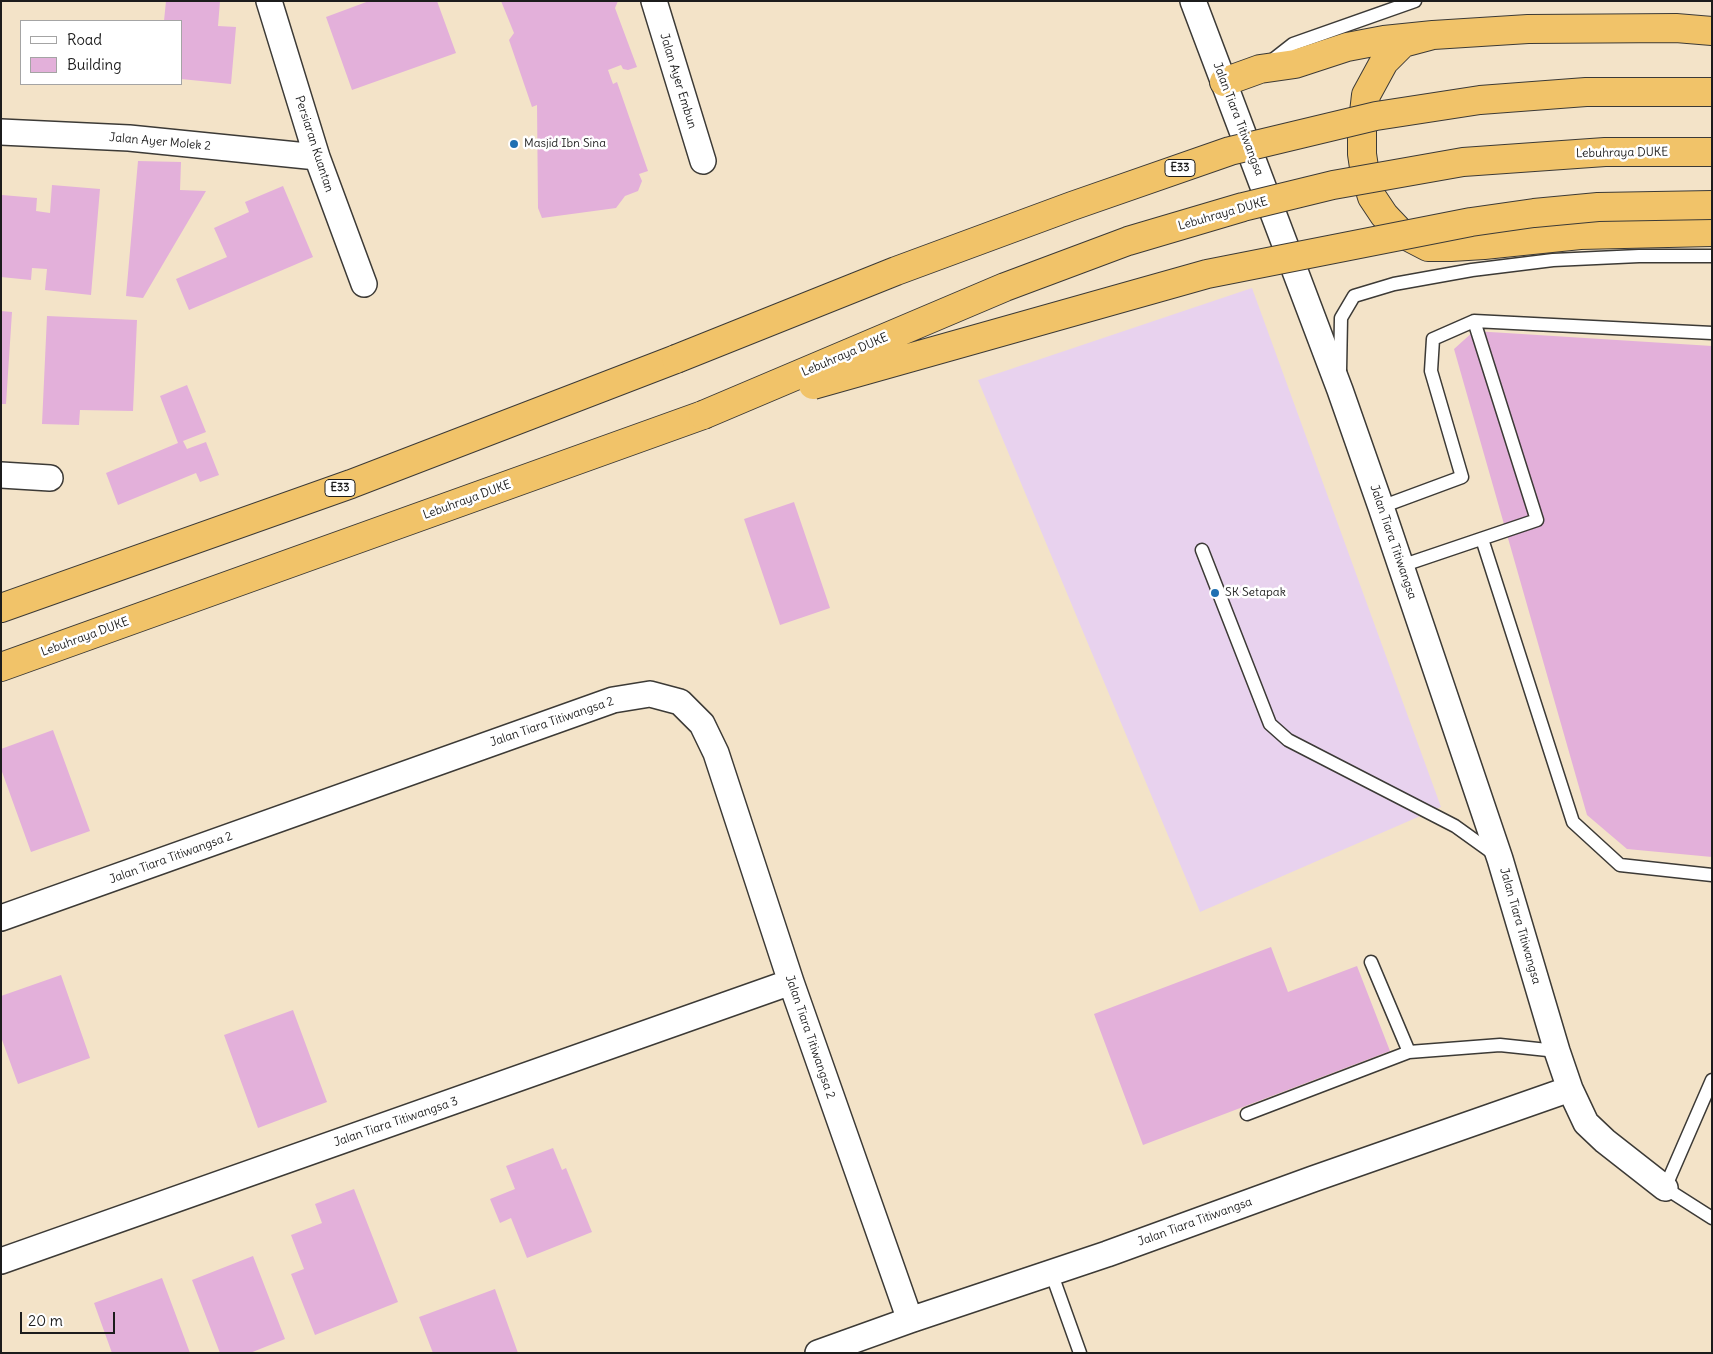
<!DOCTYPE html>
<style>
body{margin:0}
#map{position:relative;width:1713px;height:1354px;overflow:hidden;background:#f3e3c8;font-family:Delius,sans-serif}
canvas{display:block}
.frame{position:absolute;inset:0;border:2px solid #1c1c1c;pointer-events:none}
.legend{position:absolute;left:20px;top:20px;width:162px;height:65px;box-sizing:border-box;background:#fff;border:1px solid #a4a4a4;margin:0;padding:6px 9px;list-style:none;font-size:15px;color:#1c1c1c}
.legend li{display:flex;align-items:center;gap:10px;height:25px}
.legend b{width:25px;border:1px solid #a4a4a4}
.scale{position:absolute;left:20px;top:1312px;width:95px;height:22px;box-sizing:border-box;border:2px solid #1c1c1c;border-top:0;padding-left:6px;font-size:15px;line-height:18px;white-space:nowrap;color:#1c1c1c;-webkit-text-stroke:4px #fff;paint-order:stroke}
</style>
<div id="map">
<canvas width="1713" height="1354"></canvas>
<div class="frame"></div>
<ul class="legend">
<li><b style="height:6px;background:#fff"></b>Road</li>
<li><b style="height:14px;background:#e3b0da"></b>Building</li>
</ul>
<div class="scale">20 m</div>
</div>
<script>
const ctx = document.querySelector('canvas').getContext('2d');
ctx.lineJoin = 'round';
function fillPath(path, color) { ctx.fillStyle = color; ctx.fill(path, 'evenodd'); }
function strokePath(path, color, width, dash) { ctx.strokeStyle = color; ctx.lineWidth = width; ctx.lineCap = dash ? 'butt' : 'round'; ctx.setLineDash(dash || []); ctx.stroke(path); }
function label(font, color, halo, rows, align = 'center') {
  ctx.font = font + ' Delius,sans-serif'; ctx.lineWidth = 5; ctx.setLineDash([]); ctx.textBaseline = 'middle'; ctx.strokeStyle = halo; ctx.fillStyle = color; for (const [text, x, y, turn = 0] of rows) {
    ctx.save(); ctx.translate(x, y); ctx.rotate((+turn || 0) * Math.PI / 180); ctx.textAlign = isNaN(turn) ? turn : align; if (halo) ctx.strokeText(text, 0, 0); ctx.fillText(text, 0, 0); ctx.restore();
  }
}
fillPath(new Path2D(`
 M1252 288 1441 807 1200 912 978 380Z`), '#e8d2ee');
fillPath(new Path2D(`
 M166 1H220L218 26 236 27 231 84 181 79V21H164Z
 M369 1H437L456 53 352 90 326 17Z
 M501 1H618L615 8 637 67 628 70 623 69 621 65 608 70 613 84 617 82 648 171 639 174 642 181 638 191 625 196 616 208 542 218 538 208 537 105 532 107 509 40 514 33Z
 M138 161 181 162 180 190 206 191 143 298 126 296Z
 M52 185 100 189 91 295 45 290 47 269 32 268 31 280 1 277 2 195 37 198 36 211 50 213Z
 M283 186 313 257 189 310 176 279 227 257 214 228 249 212 245 202Z
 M1 311 12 312 6 404H1Z
 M47 316 137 320 133 411 80 410 79 425 42 424Z
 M1474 331 1712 346V857L1627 849 1587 815 1454 349Z
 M187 385 206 432 183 441 187 449 206 442 219 475 200 482 196 473 118 505 106 473 178 443 160 396Z
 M794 502 830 608 780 625 744 519Z
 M53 730 90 831 31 852 1 769V749Z
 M1271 947 1288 992 1357 966 1390 1051 1143 1145 1094 1014Z
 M61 975 90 1058 18 1084 1 1037V996Z
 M293 1010 327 1102 258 1128 224 1035Z
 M553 1148 562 1170 566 1168 592 1232 527 1258 511 1218 500 1223 490 1199 515 1189 506 1166Z
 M354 1189 398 1302 315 1335 291 1274 304 1269 291 1235 322 1223 315 1204Z
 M253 1256 285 1339 250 1353H220L192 1280Z
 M162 1278 190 1353H112L94 1303Z
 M495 1289 518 1353H433L419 1317Z`), '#e3b0da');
const lane = new Path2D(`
 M1270 62 1293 44 1415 1
 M1340 371 1341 318 1354 296 1394 284 1472 270 1553 260 1639 256H1712
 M1381 507 1462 477 1431 371 1433 339 1474 321 1712 333
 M1482 539 1573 822 1620 865 1712 875
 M1202 550 1270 724 1288 740 1455 826 1494 854
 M1401 566 1537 520 1474 321
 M1371 962 1409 1052
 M1712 1080 1665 1188 1712 1218
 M1247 1114 1409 1052 1500 1045 1557 1051
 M1051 1272 1080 1353`);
const street = new Path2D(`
 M269 1 317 157 364 284
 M654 1 703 161
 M1193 1 1340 390 1381 507 1500 859 1557 1051 1570 1089 1586 1123 1605 1141 1665 1188
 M1 132 129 138 317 157
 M1 475 50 478
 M1 918 613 700 650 694 680 702 702 724 716 753 791 982 910 1320
 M1 1261 791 982
 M818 1353 910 1320 1107 1254 1313 1179 1570 1089`);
const highway = new Path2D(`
 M1433 35 1403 43 1384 62 1366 95 1362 130V154L1365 174 1372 197 1384 215 1401 233 1428 247H1451L1484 245 1580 235 1712 232
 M1224 82 1260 69 1295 64 1347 47 1384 40 1433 35 1528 29 1676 28 1712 31
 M1 608 351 484 676 359
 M1 667 703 415`);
strokePath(lane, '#3c3a36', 15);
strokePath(street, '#3c3a36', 28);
strokePath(highway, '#3c3a36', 30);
strokePath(lane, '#fff', 12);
strokePath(street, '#fff', 25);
strokePath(highway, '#f1c369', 28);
const highwayBridge = new Path2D(`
 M676 359 896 271 1072 206 1230 151 1376 116 1480 100 1586 92H1712
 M813 385 1207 274 1471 222 1534 213 1598 207 1712 205
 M703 415 1005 287 1128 241 1243 207 1333 185 1463 162 1605 152H1712`);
strokePath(highwayBridge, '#3c3a36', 30, []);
strokePath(highwayBridge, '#f1c369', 28);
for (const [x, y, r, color] of [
 [514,144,5,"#1f6fb2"],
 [1215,593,5,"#1f6fb2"]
]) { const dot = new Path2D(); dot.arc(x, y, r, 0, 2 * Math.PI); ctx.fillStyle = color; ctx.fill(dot); strokePath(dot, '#fff', 2); }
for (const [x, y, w] of [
 [1180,168,30],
 [340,488,30]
]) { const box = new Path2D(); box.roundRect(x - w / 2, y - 8.5, w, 17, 4); ctx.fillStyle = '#fff'; ctx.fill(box); strokePath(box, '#1c1c1c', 1); }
label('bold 11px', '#1c1c1c', null, [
 ["E33",1180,168],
 ["E33",340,488]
]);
label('12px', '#1c1c1c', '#fff', [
 ["Jalan Ayer Embun",678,81,73],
 ["Jalan Tiara Titiwangsa",1238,119,69],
 ["Jalan Ayer Molek 2",160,142,5],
 ["Persiaran Kuantan",314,144,72],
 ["Lebuhraya DUKE",1622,153,-1],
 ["Lebuhraya DUKE",1223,214,-16],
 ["Lebuhraya DUKE",845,355,-23],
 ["Lebuhraya DUKE",467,500,-20],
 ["Jalan Tiara Titiwangsa",1393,542,71],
 ["Lebuhraya DUKE",85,637,-20],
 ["Jalan Tiara Titiwangsa 2",552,722,-19],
 ["Jalan Tiara Titiwangsa 2",171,858,-20],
 ["Jalan Tiara Titiwangsa",1520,926,74],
 ["Jalan Tiara Titiwangsa 2",810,1037,71],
 ["Jalan Tiara Titiwangsa 3",396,1122,-19],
 ["Jalan Tiara Titiwangsa",1195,1222,-20]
]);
label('12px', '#1c1c1c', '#fff', [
 ["Masjid Ibn Sina",524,144],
 ["SK Setapak",1225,593]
], 'left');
</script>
